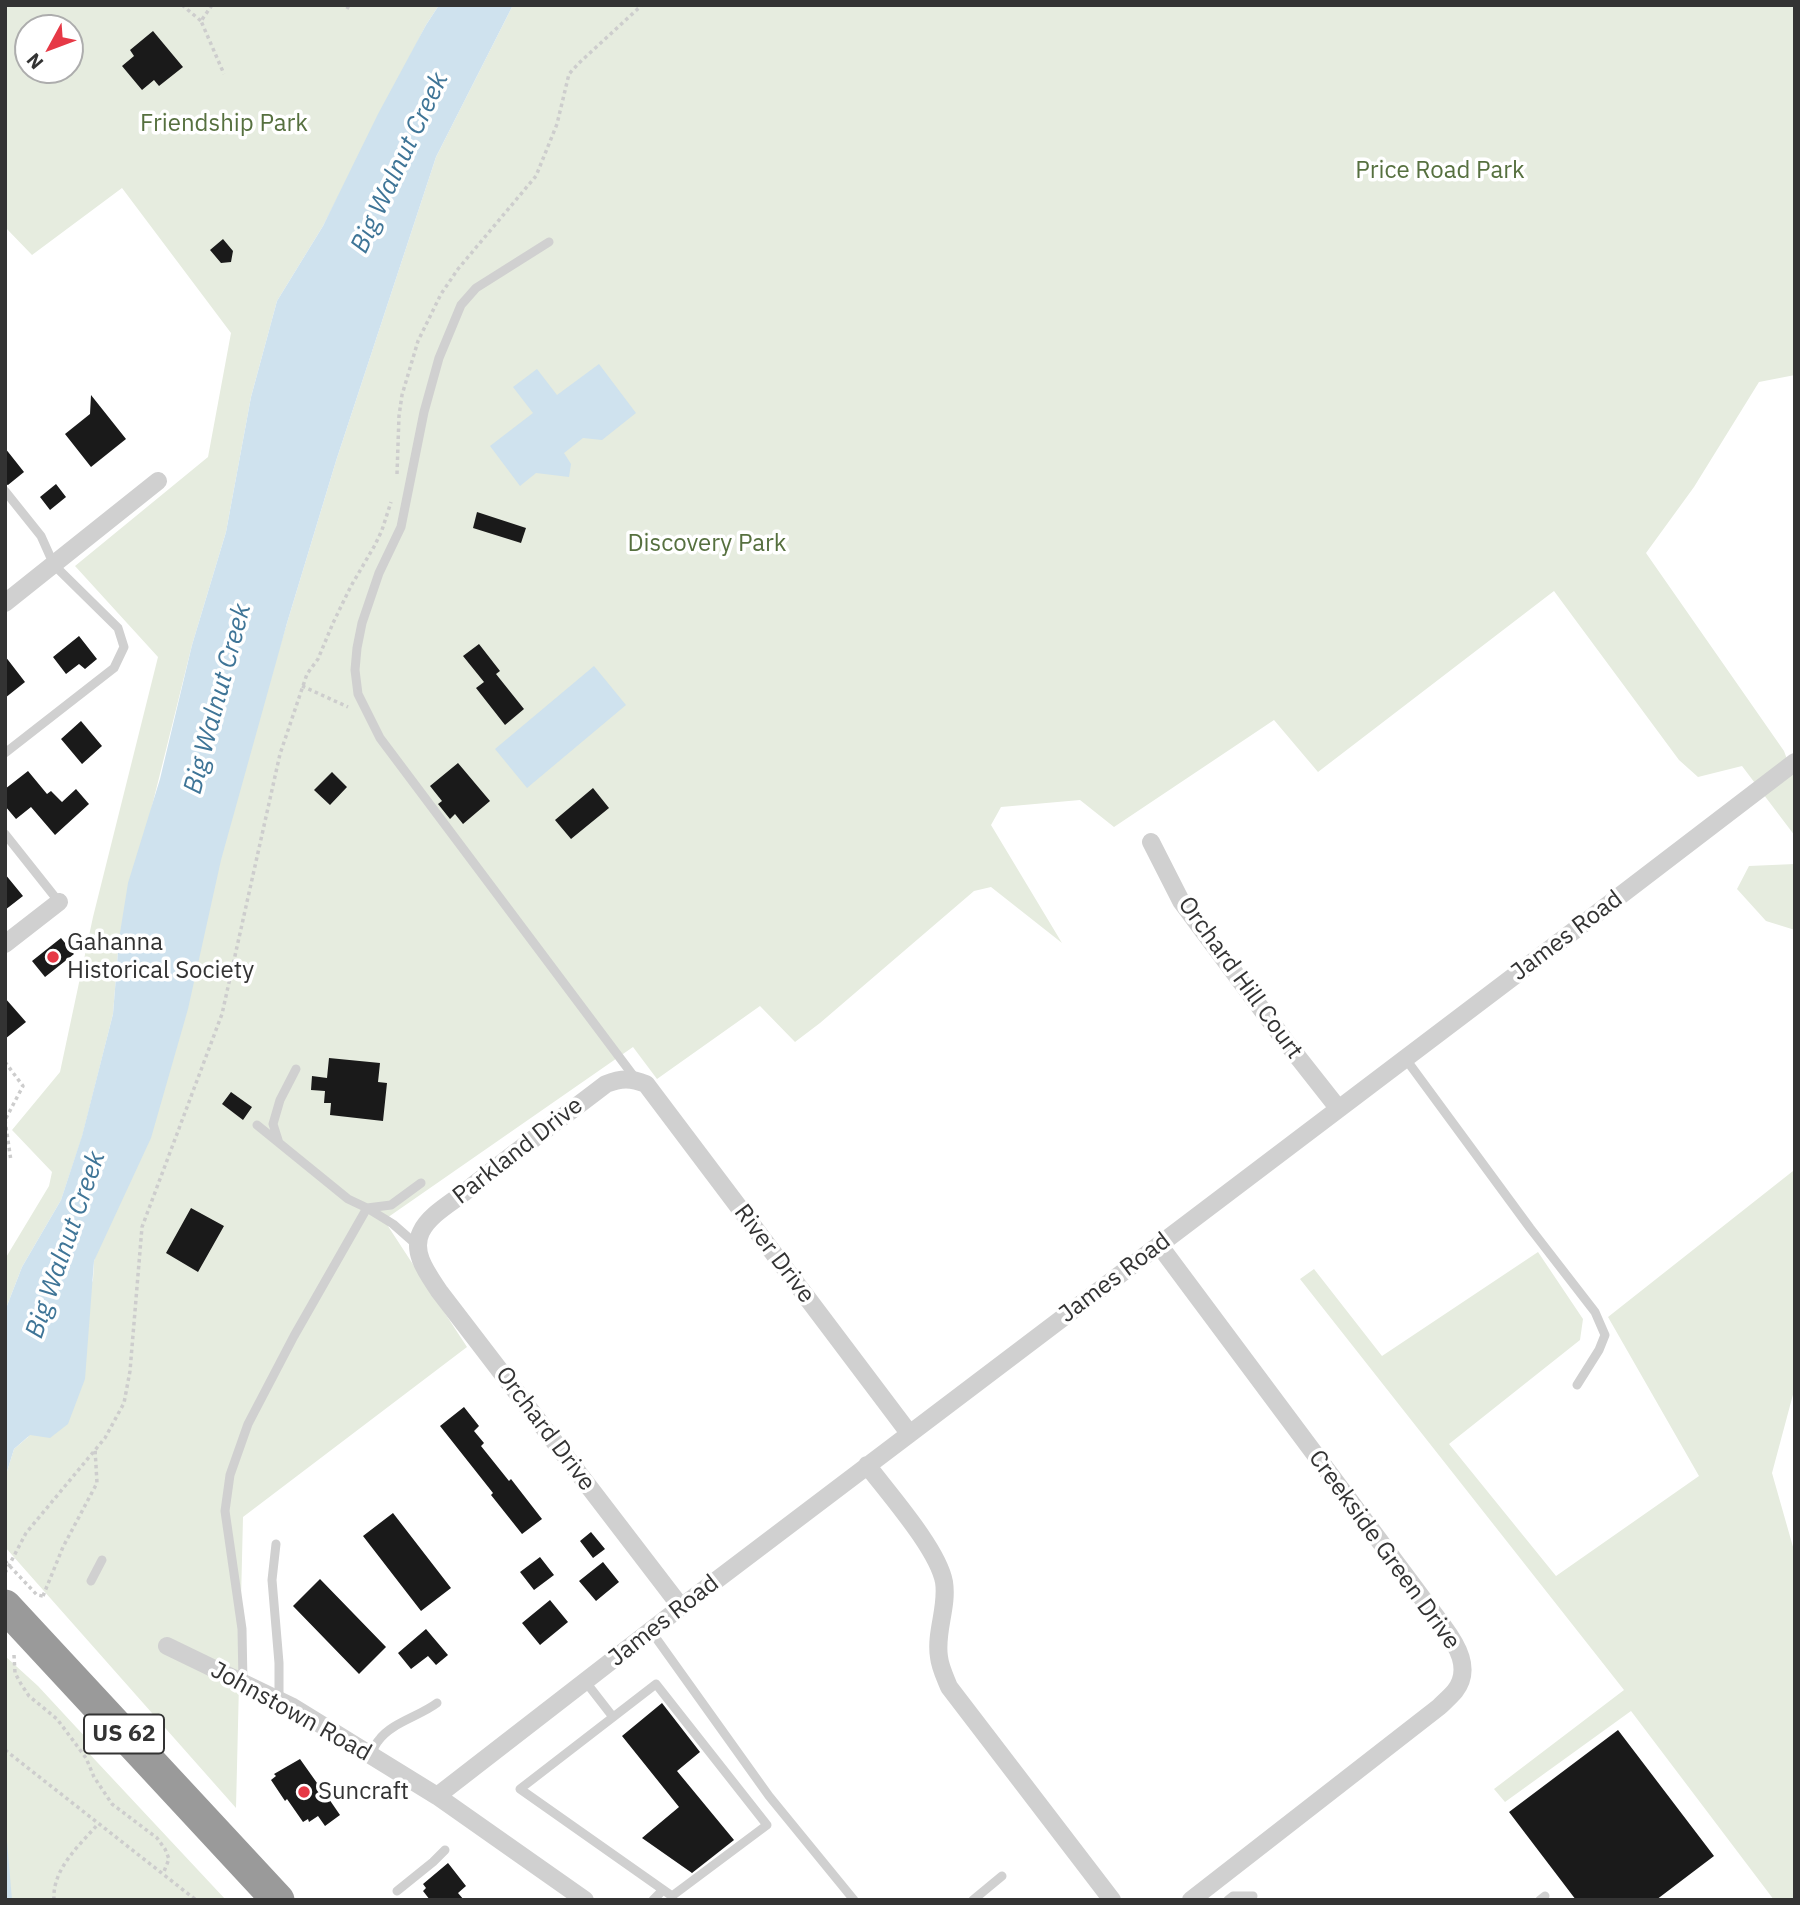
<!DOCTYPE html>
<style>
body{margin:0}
#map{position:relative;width:1800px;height:1905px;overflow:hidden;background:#fff;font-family:"IBM Plex Sans",sans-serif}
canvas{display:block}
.frame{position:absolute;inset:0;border:7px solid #333;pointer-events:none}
.north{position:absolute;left:14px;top:14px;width:70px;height:70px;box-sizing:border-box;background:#fff;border:2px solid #adadad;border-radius:50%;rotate:229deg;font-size:19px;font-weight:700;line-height:28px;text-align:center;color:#333}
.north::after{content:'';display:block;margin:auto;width:24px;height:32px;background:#e63946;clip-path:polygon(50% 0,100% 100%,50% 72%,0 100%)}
</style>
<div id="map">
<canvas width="1800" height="1905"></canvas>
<div class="frame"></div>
<div class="north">N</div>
</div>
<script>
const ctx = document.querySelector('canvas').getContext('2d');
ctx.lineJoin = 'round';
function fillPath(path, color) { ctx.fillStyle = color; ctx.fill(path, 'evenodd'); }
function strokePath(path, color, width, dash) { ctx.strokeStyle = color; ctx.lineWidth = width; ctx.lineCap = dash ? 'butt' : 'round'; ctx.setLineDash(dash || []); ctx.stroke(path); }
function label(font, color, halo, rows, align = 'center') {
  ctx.font = font + ' "IBM Plex Sans",sans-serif'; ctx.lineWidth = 7; ctx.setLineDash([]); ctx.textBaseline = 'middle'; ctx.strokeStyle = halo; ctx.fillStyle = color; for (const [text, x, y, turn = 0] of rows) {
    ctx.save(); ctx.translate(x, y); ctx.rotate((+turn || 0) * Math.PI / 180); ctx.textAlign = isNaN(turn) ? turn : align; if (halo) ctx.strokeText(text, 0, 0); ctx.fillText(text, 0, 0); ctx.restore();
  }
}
fillPath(new Path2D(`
 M5 5H439L426 25 323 226 277 301 251 397 226 532 192 645 119 939 113 1014 82 1137 61 1200 22 1267 5 1311V1259L49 1186 52 1172 12 1130 60 1072 93 917 158 657 75 566 208 457 231 333 122 188 32 255 5 227ZM28 28H70V70H28Z
 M513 5H1795V375L1759 382 1694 487 1646 553 1784 751 1795 781V836L1742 766 1698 777 1679 760 1554 591 1318 772 1274 720 1114 827 1080 800 1001 807 991 825 1062 943 991 887 974 891 820 1023 795 1042 760 1006 657 1079 633 1047 384 1220 467 1347 243 1517 236 1808 5 1547V1478L14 1449 28 1437 93 1280 94 1261 336 461 436 157Z
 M1795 864V930L1766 921 1737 889 1749 866Z
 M1793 1171H1795V1387L1772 1473 1795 1554V1900H1774L1631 1711 1505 1802 1494 1789 1624 1690 1300 1279 1314 1269 1382 1356 1538 1252 1583 1319 1580 1340 1449 1444 1556 1576 1699 1476 1608 1317Z
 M5 1656 38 1686 88 1740 83 1747 226 1900H5Z`), '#e6ecdf');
fillPath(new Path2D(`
 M439 5H513L436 157 336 461 287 623 221 860 188 1009 151 1138 94 1261 85 1379 68 1424 50 1438 30 1435 14 1449 5 1478V1311L22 1267 61 1200 82 1136 113 1014 119 939 128 883 160 779 192 645 226 532 251 397 277 301 323 226 378 114 426 25Z
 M599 364 636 413 602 440 583 438 564 453 571 464 569 477 536 473 520 486 490 446 533 413 513 387 537 369 557 395Z
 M594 666 626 705 527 788 495 749Z
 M5 1836 7 1841 12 1900H5Z`), '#cfe2ee');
fillPath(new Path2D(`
 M153 31 183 67 159 86 154 80 142 90 122 66 134 56 130 50Z
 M223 239 233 251 231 262 221 263 210 250Z
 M91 395 126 439 91 467 65 434 90 414Z
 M5 448 24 472 8 485 5 484Z
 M56 484 66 497 50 510 40 497Z
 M477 512 526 528 521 543 473 528Z
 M79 636 97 659 85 669 79 664 66 674 53 657Z
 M479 644 500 671 496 674 524 709 505 725 476 688 484 682 463 656Z
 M5 656 25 682 5 698Z
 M81 721 102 746 82 764 61 739Z
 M458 763 490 801 463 824 455 814 450 819 438 804 442 801 430 786Z
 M28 771 47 794 51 791 62 802 76 789 89 804 55 835 31 807 16 819 5 806V789Z
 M332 772 347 787 330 805 314 790Z
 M593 788 609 808 571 839 555 820Z
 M5 874 23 896 5 910Z
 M61 938 74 954 45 977 32 961Z
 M5 998 26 1022 5 1039Z
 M329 1058 380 1063 378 1082 387 1083 383 1121 330 1115 331 1103H324L325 1091 311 1090 312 1076 327 1078Z
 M231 1092 252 1107 243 1120 222 1104Z
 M191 1208 224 1226 198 1272 166 1253Z
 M464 1407 479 1426 474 1431 484 1443 481 1446 509 1481 511 1479 542 1519 522 1534 491 1495 493 1493 440 1426Z
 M393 1513 451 1588 421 1611 363 1536Z
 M591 1532 605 1549 593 1558 580 1541Z
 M540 1557 554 1575 534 1590 520 1572Z
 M603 1562 619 1582 596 1601 579 1581Z
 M320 1579 386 1647 359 1674 293 1606Z
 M550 1600 568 1622 540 1645 522 1623Z
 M426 1629 448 1655 436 1665 428 1656 411 1669 398 1653Z
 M662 1703 700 1752 677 1771 734 1840 692 1873 642 1838 679 1807 622 1736Z
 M1618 1730 1714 1856 1656 1900H1576L1509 1812Z
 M300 1759 317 1783 318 1782 330 1798 329 1799 340 1815 325 1826 318 1816 309 1822 308 1819 303 1822 287 1799 285 1801 271 1780 276 1776 274 1774Z
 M448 1863 466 1886 458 1893 464 1900H430L423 1891 426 1888 423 1884Z`), '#1a1a1a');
strokePath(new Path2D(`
 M182 5 201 21
 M212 5 201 21 224 74
 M347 9 349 5
 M397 474 399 416 402 395 418 341 441 294 458 269 536 176 557 124 569 74 579 63 642 5
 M302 686 348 707
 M5 1062 23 1086 5 1120
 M5 1120 11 1161
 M5 1573 26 1533 105 1438 124 1403 130 1371 142 1227 222 1014 280 754 307 674 318 659 333 623 351 586 375 545 382 530 391 502
 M43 1596 63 1547 97 1483 95 1449
 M14 1655 15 1673 21 1684 29 1696 57 1719 72 1739 86 1758 94 1777 112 1804 157 1838 165 1849 169 1859 163 1874
 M5 1750 196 1900
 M54 1900C52 1869 79 1846 98 1824`), '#cdcdcd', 3.5, [3.5, 3.5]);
strokePath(new Path2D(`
 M549 242 476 288 461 305 439 358 424 412 401 527 379 573 362 623 357 648 355 670 358 694 380 738 635 1078
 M5 491 41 536 54 565 118 628 124 647 114 668 5 753
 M5 834 59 902
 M1405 1058 1530 1228 1595 1312 1605 1335 1599 1350 1577 1385
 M257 1125 348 1199 367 1208 393 1224 418 1246
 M279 1143 273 1124 280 1100 296 1069
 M367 1208 391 1205 421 1183
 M276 1544 272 1580 279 1663V1700
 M91 1581 102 1560
 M651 1631 769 1796 854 1900
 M585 1681 613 1717
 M243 1683 242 1629 225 1511 230 1475 248 1424 294 1336 367 1208
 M656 1684 767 1825 672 1896 520 1789Z
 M371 1755C373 1750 375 1744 379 1740 391 1723 420 1716 437 1703
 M397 1891 433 1862 445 1850
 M653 1900 663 1890
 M973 1900 1002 1876
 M1228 1900 1233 1896H1253
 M1540 1900 1545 1896`), '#d0d0d0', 9);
strokePath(new Path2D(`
 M5 603 158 481
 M1151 842 1181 901 1286 1042 1338 1108
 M5 944 59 902
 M1159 1245 1443 1626C1457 1645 1472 1669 1455 1691 1450 1697 1444 1702 1439 1707L1191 1900
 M867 1465C888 1493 938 1549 944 1582 948 1607 935 1632 939 1657 940 1667 945 1677 949 1687L1112 1900
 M681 1607 439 1291C428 1274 411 1253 421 1232 429 1215 451 1203 465 1192 511 1155 559 1120 606 1084 621 1078 631 1078 646 1084L909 1433
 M167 1646 291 1706 437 1796 585 1900
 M437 1796 681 1607 1604 908 1795 762`), '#d0d0d0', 18);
strokePath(new Path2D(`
 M5 1606 278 1900`), '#9a9a9a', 33);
strokePath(new Path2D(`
 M5 1561 37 1595 43 1596`), '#cdcdcd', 3.5, [3.5, 3.5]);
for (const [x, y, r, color] of [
 [53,957,7,"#e63946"],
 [304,1792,7,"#e63946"]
]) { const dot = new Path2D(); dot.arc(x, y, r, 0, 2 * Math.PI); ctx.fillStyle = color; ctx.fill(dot); strokePath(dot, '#fff', 2.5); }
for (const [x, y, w] of [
 [124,1734,80]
]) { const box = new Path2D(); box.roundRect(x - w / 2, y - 19.5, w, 39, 5); ctx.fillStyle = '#fff'; ctx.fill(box); strokePath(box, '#333', 2); }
label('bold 23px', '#333', null, [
 ["US 62",124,1734]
]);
label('24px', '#56703f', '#fff', [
 ["Friendship Park",224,124],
 ["Price Road Park",1440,171],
 ["Discovery Park",707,544]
]);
label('24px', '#333', '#fff', [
 ["James Road",1567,936,-37],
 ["Orchard Hill Court",1240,978,54],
 ["Parkland Drive",518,1151,-38],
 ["River Drive",774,1254,53],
 ["James Road",1115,1278,-37],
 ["Orchard Drive",545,1429,53],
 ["Creekside Green Drive",1384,1550,54],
 ["James Road",664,1621,-38],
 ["Johnstown Road",291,1712,29]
]);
label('24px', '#333', '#fff', [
 ["Gahanna",67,943],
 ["Historical Society",67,971],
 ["Suncraft",318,1792]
], 'left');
label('italic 26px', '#3f7597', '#fff', [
 ["Big Walnut Creek",400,163,-65],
 ["Big Walnut Creek",218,699,-75],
 ["Big Walnut Creek",66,1245,-71]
]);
</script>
